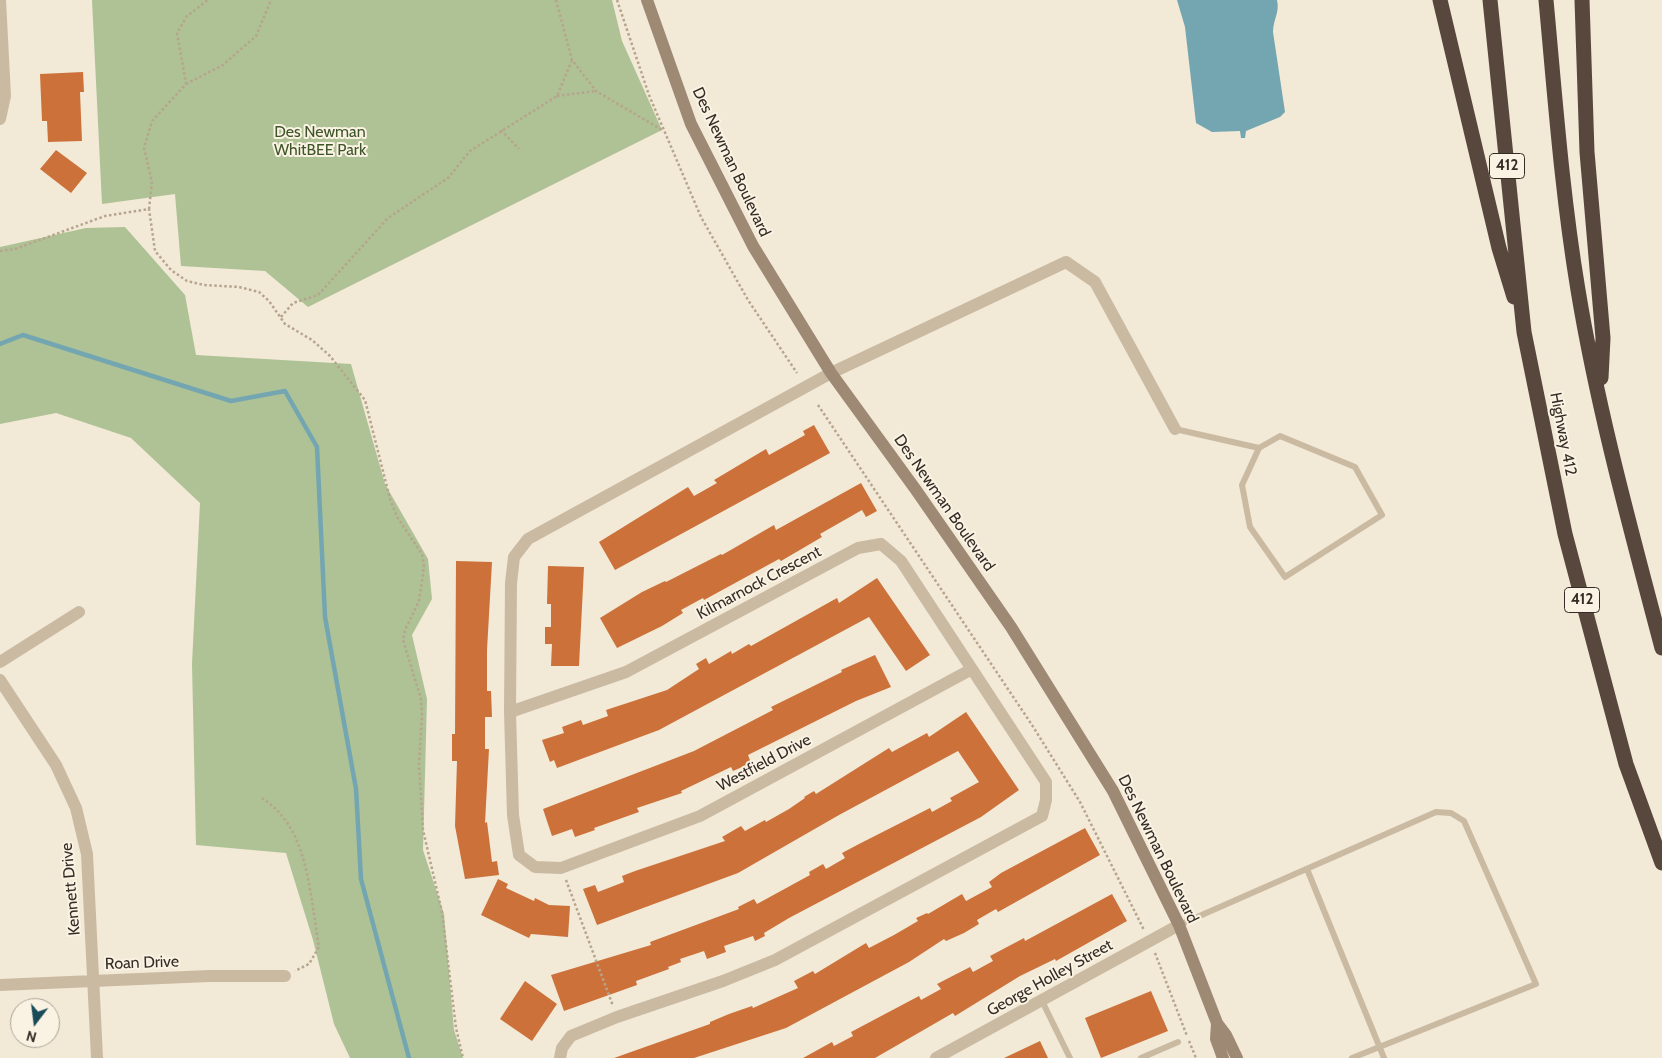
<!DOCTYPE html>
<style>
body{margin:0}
#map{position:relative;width:1662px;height:1058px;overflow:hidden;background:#f2e9d7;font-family:Cabin,sans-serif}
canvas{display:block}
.north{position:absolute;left:10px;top:998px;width:50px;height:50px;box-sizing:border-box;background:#faf2e3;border:1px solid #aba397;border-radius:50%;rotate:195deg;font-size:14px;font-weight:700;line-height:20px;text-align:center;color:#352c25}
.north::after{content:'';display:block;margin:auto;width:18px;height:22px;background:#194c59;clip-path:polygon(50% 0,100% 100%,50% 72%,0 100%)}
</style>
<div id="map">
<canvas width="1662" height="1058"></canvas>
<div class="north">N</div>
</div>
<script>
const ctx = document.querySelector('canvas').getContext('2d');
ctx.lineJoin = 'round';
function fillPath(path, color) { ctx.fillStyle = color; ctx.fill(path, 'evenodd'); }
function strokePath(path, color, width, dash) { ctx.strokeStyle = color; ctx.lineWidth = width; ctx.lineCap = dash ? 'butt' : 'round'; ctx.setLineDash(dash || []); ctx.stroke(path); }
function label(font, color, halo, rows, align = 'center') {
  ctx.font = font + ' Cabin,sans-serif'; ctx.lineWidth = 4; ctx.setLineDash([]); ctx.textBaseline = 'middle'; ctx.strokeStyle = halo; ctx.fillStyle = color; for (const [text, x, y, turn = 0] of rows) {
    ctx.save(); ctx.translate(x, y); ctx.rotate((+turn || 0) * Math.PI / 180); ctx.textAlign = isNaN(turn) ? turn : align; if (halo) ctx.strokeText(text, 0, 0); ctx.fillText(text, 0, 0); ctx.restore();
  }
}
fillPath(new Path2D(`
 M92 0H612L622 41 662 130 308 307 265 271 181 266 175 194 102 204Z
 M125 227 185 295 196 355 351 364 385 484 428 559 432 599 412 635 427 699 423 850 444 914 454 1030 463 1058H350L334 1024 313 940 286 853 196 845 192 664 200 503 131 438 56 413 0 424V247L86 228Z`), '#aec296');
fillPath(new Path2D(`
 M1177 0H1277C1280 12 1273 20 1273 32L1285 112 1280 117 1246 131 1245 138H1241L1240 131 1212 132 1196 123 1185 27Z`), '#74a6b1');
strokePath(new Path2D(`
 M0 344 23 335 231 401 285 391 317 447 325 617 356 789 361 879 409 1058`), '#74a6b1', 4.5);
fillPath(new Path2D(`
 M83 72 84 92H80L82 141 48 142 47 121H42L40 74Z
 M56 150 87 173 71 193 40 169Z
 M814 425 830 453 615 570 599 542 688 487 694 496 717 483 714 480 766 449 769 455 805 435 803 431Z
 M861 483 877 511 866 517 862 510 820 534 822 537 781 561 779 559 704 600 703 598 681 610 683 613 662 626 617 648 600 618 642 592 665 581 666 582 721 554 722 555 774 525 776 530Z
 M456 561 492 562 487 650V691H491L492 717H485V749H489L485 823 487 822 492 862 497 861 499 875 465 879 455 826 457 761H452V734H455Z
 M548 566 584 567 579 666H551L552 644H545V627H551V604H547Z
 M877 578 930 655 906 671 869 617 659 730 557 768 554 760 550 762 542 740 564 733 562 727 581 720 583 725 608 716 606 710 667 690 699 669 696 664 706 658 709 664 731 651 732 654 749 644 751 646 837 598 839 603Z
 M875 655 891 687 856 701 748 755 751 763 733 771 731 767 681 791 682 793 637 808 639 812 594 828 595 830 575 837 572 829 552 836 543 809 694 751 773 710 771 707 842 672 841 670Z
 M966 712 1019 790 981 817 789 918 764 933 765 936 755 941 753 936 724 946 726 952 707 959 704 951 680 959 681 962 668 967 669 969 636 981 637 985 564 1011 551 975 651 945 650 942 739 909 738 907 754 899 757 904 810 875 809 872 823 864 826 869 845 858 842 853 859 844 930 808 932 812 952 801 950 798 979 782 958 751 839 815 738 873 597 925 583 889 595 885 598 892 624 882 622 876 635 871 725 841 722 837 741 826 745 831 765 820 766 822 789 809 805 798 804 797 814 791 816 794 889 748 892 752 927 733 929 737Z
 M1085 828 1100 855 998 912 996 909 977 920 979 924 964 933 946 941 944 939 909 962 786 1028 694 1058H614L710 1024V1022L729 1014 752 1006 753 1008 798 988 794 981 813 971 815 974 866 943 869 948 894 935 918 921 916 918 927 913 928 914 962 894 966 901 992 887 989 882 1001 873Z
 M498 879 508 884 506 888 534 901 535 898 549 905 570 906 568 937 531 934 529 938 481 915Z
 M1112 894 1127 921 1056 961 1055 959 1020 976 955 1016 953 1013 875 1058H803L832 1042 834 1046 853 1036 851 1032 919 996 921 1000 941 989 937 984 970 967 973 972 993 961 990 956 1024 938 1025 941Z
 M525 981 557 1004 532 1041 500 1019Z
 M1151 991 1168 1031 1101 1058 1085 1018Z
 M1040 1041 1048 1058H1004Z`), '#cd713a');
strokePath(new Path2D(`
 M556 0 572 60 596 91 662 130
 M617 0 649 95 701 217 748 300 797 373
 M186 84 223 65 256 36 271 0
 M557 96 596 91
 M501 130 519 149
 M149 209 152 182 144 148 152 121 186 84 177 33 187 16 208 0
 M0 251 15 249 105 216 149 209 155 251 171 270 187 281 204 285 239 287 259 292 269 301 285 324 312 340 330 356 365 400 390 499 397 517 422 554 424 567 419 601 405 630 403 640 421 699 422 715 419 764 423 830 442 912 456 1028 463 1058
 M281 317 293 303 318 295 388 218 448 178 470 151 557 96 572 60
 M818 405 1032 725 1080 802 1144 930
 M262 798C269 803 277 809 282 816 309 847 312 908 319 947L309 964 295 971
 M566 880 613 1006
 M1155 953 1187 1036
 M1189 1041 1196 1058`), '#b7a48d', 2.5, [2.5, 2.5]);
strokePath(new Path2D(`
 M1175 429 1259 448 1280 436 1355 467 1382 515 1285 577 1250 527 1242 485 1259 448
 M1307 869 1384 1058
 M1179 925 1436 812 1451 813 1464 821 1536 984 1352 1058
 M1042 1001 1070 1058
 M1141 1058 1178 1042`), '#cbbaa2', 6);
strokePath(new Path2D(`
 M0 119 5 96 0 0
 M0 662 79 612
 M972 669 700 816 561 868 535 867 519 855 513 815 510 712 511 583 514 557 528 539 831 373 1066 262 1095 282 1175 429
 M0 680 56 765 76 808 87 854 97 1058
 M510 712 626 672 858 548 881 544 901 561 1046 782V800L1042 816 775 960 723 981 617 1017 571 1036 562 1048 560 1058
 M0 985 209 976H285
 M936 1058 1179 925`), '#cbbaa2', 12);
strokePath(new Path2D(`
 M647 0 691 124 753 246 831 373 916 490 1011 627 1113 791 1179 925 1217 1023 1226 1035 1237 1058
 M1217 1023 1216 1039 1223 1058`), '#9e8974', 12);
strokePath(new Path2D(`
 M1440 0 1499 248 1514 297
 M1490 0 1524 332 1565 534 1626 764 1662 863
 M1546 0C1555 97 1562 194 1578 290 1598 411 1631 530 1662 648
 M1582 0 1587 152 1603 338 1601 378`), '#57473c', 15);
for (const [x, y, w] of [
 [1507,166,35],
 [1582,600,35]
]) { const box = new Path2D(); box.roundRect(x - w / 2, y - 12.5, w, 25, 4); ctx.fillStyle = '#faf2e3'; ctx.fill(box); strokePath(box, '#352c25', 1); }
label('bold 15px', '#352c25', null, [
 ["412",1507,166],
 ["412",1582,600]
]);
label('16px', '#3e5528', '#faf2e3', [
 ["Des Newman",320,132],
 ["WhitBEE Park",320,150]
]);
label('16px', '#352c25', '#faf2e3', [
 ["Des Newman Boulevard",731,162,65],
 ["Highway 412",1563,434,79],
 ["Des Newman Boulevard",944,503,55],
 ["Kilmarnock Crescent",759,583,-28],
 ["Westfield Drive",764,763,-28],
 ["Des Newman Boulevard",1158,849,64],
 ["Kennett Drive",71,889,-95],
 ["Roan Drive",142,963,-2],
 ["George Holley Street",1050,978,-29]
]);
</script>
